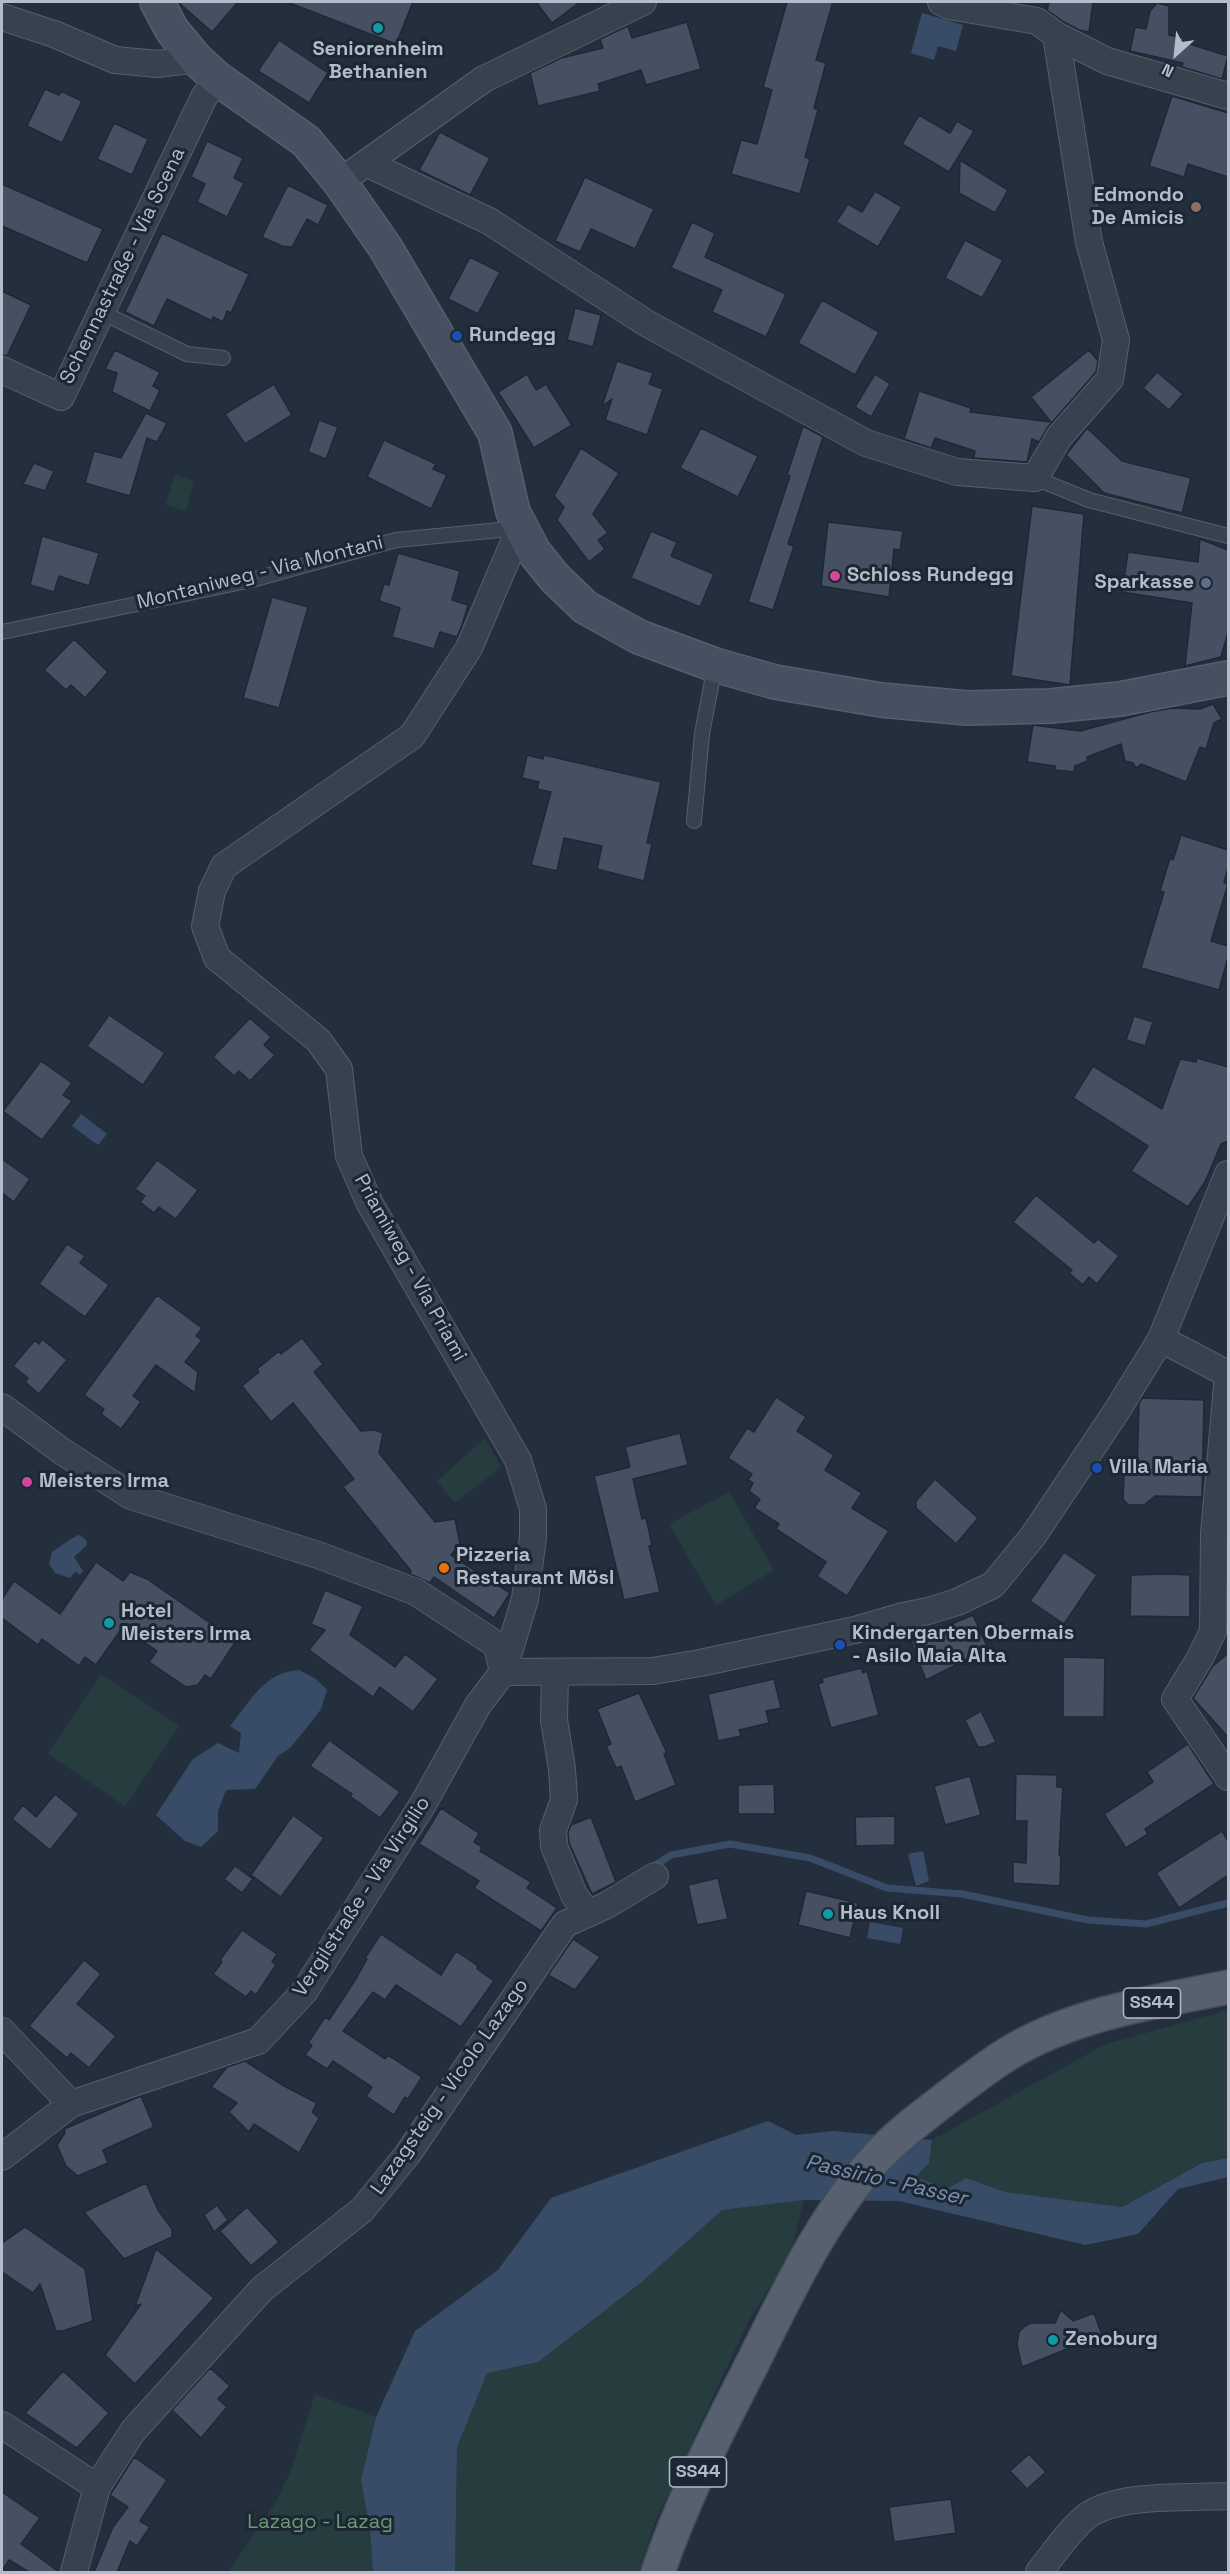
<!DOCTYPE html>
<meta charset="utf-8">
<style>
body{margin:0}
#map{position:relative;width:1230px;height:2574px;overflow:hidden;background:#242f3e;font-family:"Space Grotesk",sans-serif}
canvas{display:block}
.frame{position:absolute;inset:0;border:3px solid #b4bcc9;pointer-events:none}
.north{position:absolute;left:1146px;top:24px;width:60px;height:60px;-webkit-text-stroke:4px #1d2633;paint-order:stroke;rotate:207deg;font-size:16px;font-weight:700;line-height:24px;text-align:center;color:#b4bcc9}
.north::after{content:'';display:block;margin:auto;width:21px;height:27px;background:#b4bcc9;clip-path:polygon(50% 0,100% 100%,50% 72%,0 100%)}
</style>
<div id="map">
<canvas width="1230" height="2574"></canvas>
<div class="frame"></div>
<div class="north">N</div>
</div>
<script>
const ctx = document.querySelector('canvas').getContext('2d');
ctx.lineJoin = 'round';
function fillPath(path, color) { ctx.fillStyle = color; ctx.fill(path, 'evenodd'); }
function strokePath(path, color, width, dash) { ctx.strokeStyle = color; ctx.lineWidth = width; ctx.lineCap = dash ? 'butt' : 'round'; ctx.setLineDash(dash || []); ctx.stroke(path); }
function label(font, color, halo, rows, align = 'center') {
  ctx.font = font + ' "Space Grotesk",sans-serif'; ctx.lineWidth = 6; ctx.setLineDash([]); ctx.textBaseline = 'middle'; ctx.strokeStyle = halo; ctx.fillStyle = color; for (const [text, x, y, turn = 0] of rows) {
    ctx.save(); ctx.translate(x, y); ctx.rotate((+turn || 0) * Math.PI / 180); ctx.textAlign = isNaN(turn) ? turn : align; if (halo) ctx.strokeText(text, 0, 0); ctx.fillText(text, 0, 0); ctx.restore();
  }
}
fillPath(new Path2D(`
 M175 475 194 481 186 511 166 505Z
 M485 1438 501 1467 455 1503 437 1481Z
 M729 1492 774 1570 716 1605 669 1524Z
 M101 1674 179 1726 125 1806 48 1754Z
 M1228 2010V2158L1201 2163 1122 2207 1005 2192 966 2178 948 2189 915 2177 929 2163 932 2140 1106 2044Z
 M804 2200 791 2252 749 2321 721 2379 654 2525 639 2572H455L457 2447 487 2372 538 2362 642 2282 722 2210Z
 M315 2394 376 2417 361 2480 370 2530 373 2572H228L276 2502 291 2470Z`), '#263c3f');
fillPath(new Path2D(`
 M922 13 963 25 956 51 938 46 934 60 911 53Z
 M81 1114 107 1134 98 1145 72 1126Z
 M79 1535 86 1540 87 1545 74 1557 83 1571 80 1575 76 1571 70 1578 55 1573 49 1564 52 1552C56 1549 75 1536 79 1535Z
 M299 1670 316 1679 327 1690 321 1709 309 1725 290 1748 278 1756 255 1789 226 1790 218 1811V1831L201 1847 185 1841 156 1815 193 1759 218 1743 239 1753 241 1733 230 1726C251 1701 264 1672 299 1670Z
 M923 1851 929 1881 916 1886 908 1854Z
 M870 1922 903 1928 900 1944 867 1938Z
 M768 2121 796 2135 833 2131 932 2140 929 2163 916 2177 947 2189 966 2178 1005 2192 1122 2207 1202 2163 1228 2158V2177L1178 2189 1138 2234 1085 2245 899 2201 804 2200 722 2210 642 2282 538 2362 487 2373 457 2447 455 2572H373L370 2530 361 2480 376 2417 415 2331 498 2270 551 2198Z`), '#394c67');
strokePath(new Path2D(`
 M651 1868 671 1855 730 1844 810 1858 887 1888 962 1894 1088 1920 1146 1924 1228 1903`), '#394c67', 7);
const building = new Path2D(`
 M178 2H238L212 32Z
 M287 2H413L396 44Z
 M536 2H580L552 23Z
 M787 2H833L816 60 826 63 814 108 818 110 805 157 810 159 800 194 731 174 741 140 757 144 772 90 763 87Z
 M1049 2H1093L1089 32 1079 30 1064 22 1047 10Z
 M1157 3 1169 6V35L1184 38 1183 42 1228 56 1222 79 1182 67 1183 63 1130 51 1135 27 1146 29 1150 11Z
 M687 22 701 69 646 85 641 70 598 84 600 91 538 106 530 73 561 58 603 48 600 39 628 26 632 38Z
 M279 40 328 73 309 103 258 71Z
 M45 89 59 95 61 91 82 101 62 143 27 126Z
 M1172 96 1228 113V177L1188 164 1184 177 1149 166Z
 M919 115 950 133 957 121 974 131 949 172 902 144Z
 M114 123 148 139 132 175 97 159Z
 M440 132 490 158 470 195 419 170Z
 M207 141 243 158 234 178 244 183 227 217 197 202 205 184 191 177Z
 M960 160 1008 190 995 213 959 193Z
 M585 177 654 209 635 249 591 229 580 252 555 241Z
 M2 184 103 229 87 263 2 226Z
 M288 185 328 205 318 225 307 219 292 247 282 246 262 237Z
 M875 191 902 207 878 247 836 222 848 204 862 212Z
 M692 222 715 233 705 257 786 294 766 337 712 312 722 290 671 268Z
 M162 233 249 274 231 313 227 311 223 322 213 317 212 321 167 299 154 326 125 312Z
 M965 240 1003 260 982 298 945 278Z
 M470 257 500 272 478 314 448 299Z
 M2 291 31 305 7 356 2 355Z
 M822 300 879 332 855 375 798 343Z
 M575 308 601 315 593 347 567 340Z
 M115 350 160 372 153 386 160 390 150 411 112 392 117 373 105 369Z
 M1089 350 1098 361 1096 372 1048 427 1039 442 1032 439 1027 462 974 458 975 451 935 438 931 448 904 439 919 391 971 408 970 412 1051 422 1031 397Z
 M617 361 653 373 649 384 663 389 647 435 605 420 612 399 602 406Z
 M1157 372 1183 394 1169 410 1143 388Z
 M527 374 536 390 546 384 572 425 534 448 498 392Z
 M875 374 890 384 871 417 855 407Z
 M274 384 292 415 245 444 225 414Z
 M146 413 167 423 157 442 147 438 130 496 85 483 94 451 121 458Z
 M319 420 338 427 326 459 308 452Z
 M803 426 823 437 788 544 794 546 773 610 748 602 790 476 787 475Z
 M701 428 758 456 738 497 680 468Z
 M1087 428 1122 461 1191 478 1182 513 1104 493 1066 455Z
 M384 440 436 464 433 469 447 475 431 509 367 477Z
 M581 448 619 473 593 514 608 533 598 540 605 549 589 562 557 520 564 507 554 496Z
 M34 463 54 471 45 491 23 484Z
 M1032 506 1084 514 1070 685 1011 676Z
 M828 522 903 531 900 550 894 549 889 597 821 586Z
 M651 531 677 542 671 556 714 574 700 607 631 578Z
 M42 536 99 553 89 586 59 576 54 592 30 585Z
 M1200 539 1228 550V632L1221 657 1185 666 1192 603 1122 592 1128 552 1198 562Z
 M398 553 460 571 452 600 468 605 462 625 457 637 440 632 434 649 392 637 400 608 379 601 384 584 389 585Z
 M272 597 308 607 279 708 243 698Z
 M74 639 108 672 85 698 71 685 66 690 44 670Z
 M1213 704 1222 719 1214 723 1206 749 1200 747 1186 782 1141 764 1136 768 1133 763 1125 761 1121 744 1087 757 1088 761 1075 766 1074 772 1055 770V766L1027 762 1033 725 1080 731 1150 712 1172 708 1200 709Z
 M527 755 543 759 544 755 661 782 647 843 652 844 644 881 597 869 602 846 564 838 557 871 531 865 551 792 537 789 539 782 522 778Z
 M1181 835 1228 850V867L1224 883 1228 884 1211 941 1228 946V957L1219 990 1141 968 1164 892 1160 891 1170 858 1173 860Z
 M109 1015 165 1053 143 1085 87 1046Z
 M1134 1016 1153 1022 1145 1046 1126 1040Z
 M250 1018 271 1037 264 1045 275 1055 250 1081 239 1071 234 1076 213 1057Z
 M1197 1058 1228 1067V1141L1221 1144 1205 1182 1188 1207 1131 1171 1148 1146 1073 1098 1093 1066 1162 1109 1180 1059 1196 1062Z
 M41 1061 72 1083 63 1095 72 1101 42 1140 3 1111Z
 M2 1159 30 1179 14 1202 2 1193Z
 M157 1160 198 1190 176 1219 159 1207 154 1213 140 1202 145 1196 135 1189Z
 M1036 1195 1094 1243 1098 1239 1119 1256 1097 1284 1089 1277 1083 1285 1069 1273 1072 1270 1013 1222Z
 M67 1244 85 1256 80 1263 109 1285 85 1317 39 1284Z
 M157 1295 202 1328 196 1336 202 1340 185 1362 198 1372 195 1393 156 1365 133 1396 141 1402 121 1429 101 1414 104 1409 84 1395Z
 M302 1338 323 1364 314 1372 361 1431 375 1430 383 1433 379 1453 435 1522 455 1519 460 1544 451 1555 510 1593 494 1618 434 1577 430 1583 410 1574 411 1571 343 1487 354 1479 293 1403 271 1422 242 1386 259 1372 257 1369 279 1351 281 1354Z
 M42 1339 67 1360 39 1394 25 1382 28 1378 13 1366 35 1340 39 1344Z
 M776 1397 806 1417 797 1431 834 1455 825 1470 862 1493 852 1508 889 1531 847 1596 817 1576 826 1562 776 1529 779 1524 754 1508 760 1499 749 1491 753 1483 748 1480 752 1474 728 1458 747 1428 754 1432Z
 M1142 1398 1204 1400 1202 1497 1155 1496 1144 1505H1128L1123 1499 1124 1475H1137L1139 1403Z
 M680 1433 688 1465 633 1479 642 1519 646 1518 652 1545 649 1546 660 1592 624 1600 594 1476 630 1467 625 1447Z
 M935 1479 978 1518 956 1544 916 1508V1501Z
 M1064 1552 1097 1575 1064 1624 1030 1601Z
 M96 1562 123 1581 130 1572 147 1579 236 1641 211 1679 205 1675 198 1685 186 1687 149 1662 157 1651 122 1628 96 1665 85 1657 79 1666 42 1639 38 1645 2 1618V1599L14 1581 60 1614Z
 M1170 1574 1190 1575V1617L1130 1616 1131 1575Z
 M325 1590 363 1606 350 1635 395 1667 405 1654 438 1679 413 1712 380 1687 373 1697 309 1650 325 1630 311 1624Z
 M973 1615 988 1649 926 1680 911 1641Z
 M1228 1653V1737L1193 1698 1212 1667Z
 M1063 1657 1105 1658 1104 1717H1063Z
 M861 1668 863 1673 867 1671 879 1715 831 1728 818 1684 823 1682 822 1678Z
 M774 1679 781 1708 766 1711 769 1723 739 1730 741 1736 718 1741 708 1694Z
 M639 1693 667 1753 664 1754 676 1785 635 1802 621 1766 616 1768 606 1746 611 1744 597 1709Z
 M981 1711 996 1742 985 1747H978L965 1720Z
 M329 1740 400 1792 380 1818 350 1796 352 1794 310 1766Z
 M1188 1744 1214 1784 1145 1829 1148 1834 1126 1848 1104 1814 1153 1782 1147 1772Z
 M1016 1774 1057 1775V1787H1063L1059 1855 1061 1856 1060 1886 1013 1883V1862L1026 1863 1027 1821H1015Z
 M970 1776 981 1815 945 1825 934 1786Z
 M774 1784 775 1814H738V1785Z
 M55 1794 79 1814 50 1850 12 1819 23 1805 36 1817Z
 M441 1808 479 1833 474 1842 482 1847 480 1851 531 1882 527 1888 557 1908 541 1931 474 1888 479 1881 419 1844Z
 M293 1815 324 1838 281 1897 251 1875Z
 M895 1816V1845L856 1846 855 1817Z
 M591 1817 616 1882 592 1894 569 1843 568 1832 571 1825Z
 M1222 1831 1228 1841V1875L1179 1908 1156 1873Z
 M235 1866 253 1879 242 1893 224 1879Z
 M718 1878 728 1919 697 1925 688 1885Z
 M806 1891 858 1903 850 1938 798 1925Z
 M242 1930 277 1954 272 1962 276 1965 256 1995 251 1991 246 1997 213 1974 222 1962 220 1960Z
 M381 1934 441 1975 456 1951 478 1966 477 1969 494 1981 461 2027 396 1985 385 2000 373 1992 343 2031 385 2059 388 2055 422 2077 408 2099 405 2097 394 2115 366 2096 372 2087 333 2061 327 2069 305 2055 312 2045 308 2043 325 2017 329 2020 357 1977 367 1959 365 1958Z
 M573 1939 600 1957 575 1990 548 1975Z
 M84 1960 101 1974 77 2004 116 2036 89 2068 71 2053 67 2058 29 2026Z
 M245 2061 284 2086 317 2103 312 2112 319 2118 299 2153 254 2124 249 2132 229 2112 237 2103 211 2087 227 2067Z
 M141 2096 154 2127 103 2150 108 2163 78 2176 66 2166 57 2145 65 2133 64 2129Z
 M146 2183 158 2210 172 2229V2237L124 2259 84 2212Z
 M217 2205 228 2220 214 2232 204 2215Z
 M247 2207 279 2242 251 2266 220 2231Z
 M25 2227 85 2269 93 2321 63 2331H56L40 2284 33 2293 2 2272V2243Z
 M156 2249 214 2298 135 2384 105 2355 141 2304 135 2306Z
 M1061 2310 1073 2321 1094 2313 1102 2335 1022 2367 1017 2345 1019 2332 1025 2326 1031 2323H1055Z
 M210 2368 230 2386 218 2399 227 2407 201 2438 172 2410Z
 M63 2371 109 2413 77 2448 25 2413Z
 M1029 2454 1046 2472 1027 2489 1010 2471Z
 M134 2457 167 2480 140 2521 150 2527 137 2546 130 2541 117 2572H94L113 2527 128 2507 110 2495Z
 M2 2492 40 2518 21 2544 59 2572H29L9 2560 2 2571Z
 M951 2499 956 2533 894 2542 889 2507Z`);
fillPath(building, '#455162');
strokePath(building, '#1f2835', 1.5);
const lane = new Path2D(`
 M101 312 187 354 223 358
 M1035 478 1089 500 1228 536
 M2 632 252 580 396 540 520 528
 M694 821 702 734 715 665`);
const street = new Path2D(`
 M941 2 949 6 1037 21 1056 35 1107 61 1228 96
 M2 17 54 34 115 60 158 64 196 59
 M368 164 489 221 646 323 866 443 957 472 1035 478 1059 437 1110 379 1116 340 1089 242 1056 35
 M355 171 484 79 643 2
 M2 370 61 397 204 97 218 79
 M1161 1339 1228 1374
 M1228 1374 1214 1534 1213 1631 1200 1658 1175 1699 1228 1777
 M2 1407 63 1452 131 1496 318 1555 416 1592 497 1645 503 1672
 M503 1672 653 1671 700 1663 855 1630 903 1616 928 1611 957 1602 993 1585 1033 1536 1116 1412 1161 1339 1228 1174
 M555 1672 554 1720 562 1769 564 1800 553 1830 554 1846 574 1895 588 1914
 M2 2031 71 2104
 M2 2157 71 2104 258 2041 304 1992 423 1804 478 1705 503 1672 525 1599 533 1537V1509L518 1460 370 1204 349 1156 339 1069 318 1040 217 958 205 926 212 891 224 866 412 736 469 648 520 528
 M2 2425 97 2487
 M74 2572 97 2487 133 2431 262 2289 362 2210 407 2155 565 1924 607 1905 655 1876
 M1039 2572C1054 2554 1068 2531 1087 2516 1118 2493 1190 2498 1228 2496`);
const secondary = new Path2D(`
 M157 2 172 30 196 59 218 79 306 141 339 181 385 247 495 433 513 512 534 552 554 577 585 607 639 637 715 665 775 682 881 700 967 708 1050 706 1120 699 1228 678`);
const primary = new Path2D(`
 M658 2572C681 2505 712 2442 745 2378 784 2301 820 2218 880 2154 903 2130 931 2110 957 2090 976 2076 996 2060 1016 2049 1081 2012 1157 2002 1228 1987`);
strokePath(lane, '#565f6c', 16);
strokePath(street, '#565f6c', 28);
strokePath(secondary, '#565f6c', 36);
strokePath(primary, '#414a57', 36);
strokePath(lane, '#38414e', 14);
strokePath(street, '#38414e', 26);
strokePath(secondary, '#465061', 33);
strokePath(primary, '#56606e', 33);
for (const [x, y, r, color] of [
 [378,28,6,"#0f9aa8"],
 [1196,207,6,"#8d6e63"],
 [457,336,6,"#1a4fb4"],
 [835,576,6,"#d1479c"],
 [1206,583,6,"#5c6f8a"],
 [1097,1468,6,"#1a4fb4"],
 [27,1482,6,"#d1479c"],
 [444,1568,6,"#e8710a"],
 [109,1623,6,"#0f9aa8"],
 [840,1645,6,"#1a4fb4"],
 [828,1914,6,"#0f9aa8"],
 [1053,2340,6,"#0f9aa8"]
]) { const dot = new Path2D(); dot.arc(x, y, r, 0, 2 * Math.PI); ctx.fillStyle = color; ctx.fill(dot); strokePath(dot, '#1d2633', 2); }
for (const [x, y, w] of [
 [1152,2003,57],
 [698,2472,57]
]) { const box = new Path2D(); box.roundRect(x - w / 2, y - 15, w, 30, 4.5); ctx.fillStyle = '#1d2633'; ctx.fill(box); strokePath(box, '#b4bcc9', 1.5); }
label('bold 18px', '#b4bcc9', null, [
 ["SS44",1152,2003],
 ["SS44",698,2472]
]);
label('bold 20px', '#b4bcc9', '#1d2633', [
 ["Seniorenheim",378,50,"center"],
 ["Bethanien",378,73,"center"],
 ["Edmondo",1184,196,"right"],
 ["De Amicis",1184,219,"right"],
 ["Rundegg",469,336],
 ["Schloss Rundegg",847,576],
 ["Sparkasse",1194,583,"right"],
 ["Villa Maria",1109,1468],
 ["Meisters Irma",39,1482],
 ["Pizzeria",456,1556],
 ["Restaurant Mösl",456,1579],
 ["Hotel",121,1612],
 ["Meisters Irma",121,1635],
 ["Kindergarten Obermais",852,1634],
 ["- Asilo Maia Alta",852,1657],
 ["Haus Knoll",840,1914],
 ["Zenoburg",1065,2340]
], 'left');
label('20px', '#b4bcc9', '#1d2633', [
 ["Schennastraße - Via Scena",123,266,-64],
 ["Montaniweg - Via Montani",260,573,-14],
 ["Priamiweg - Via Priami",410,1268,61],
 ["Vergilstraße - Via Virgilio",362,1897,-57],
 ["Lazagsteig - Vicolo Lazago",450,2087,-55]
]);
label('20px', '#6b9a76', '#1d2633', [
 ["Lazago - Lazag",320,2523]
]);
label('italic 21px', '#7c92b1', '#1d2633', [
 ["Passirio - Passer",886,2181,13]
]);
</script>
